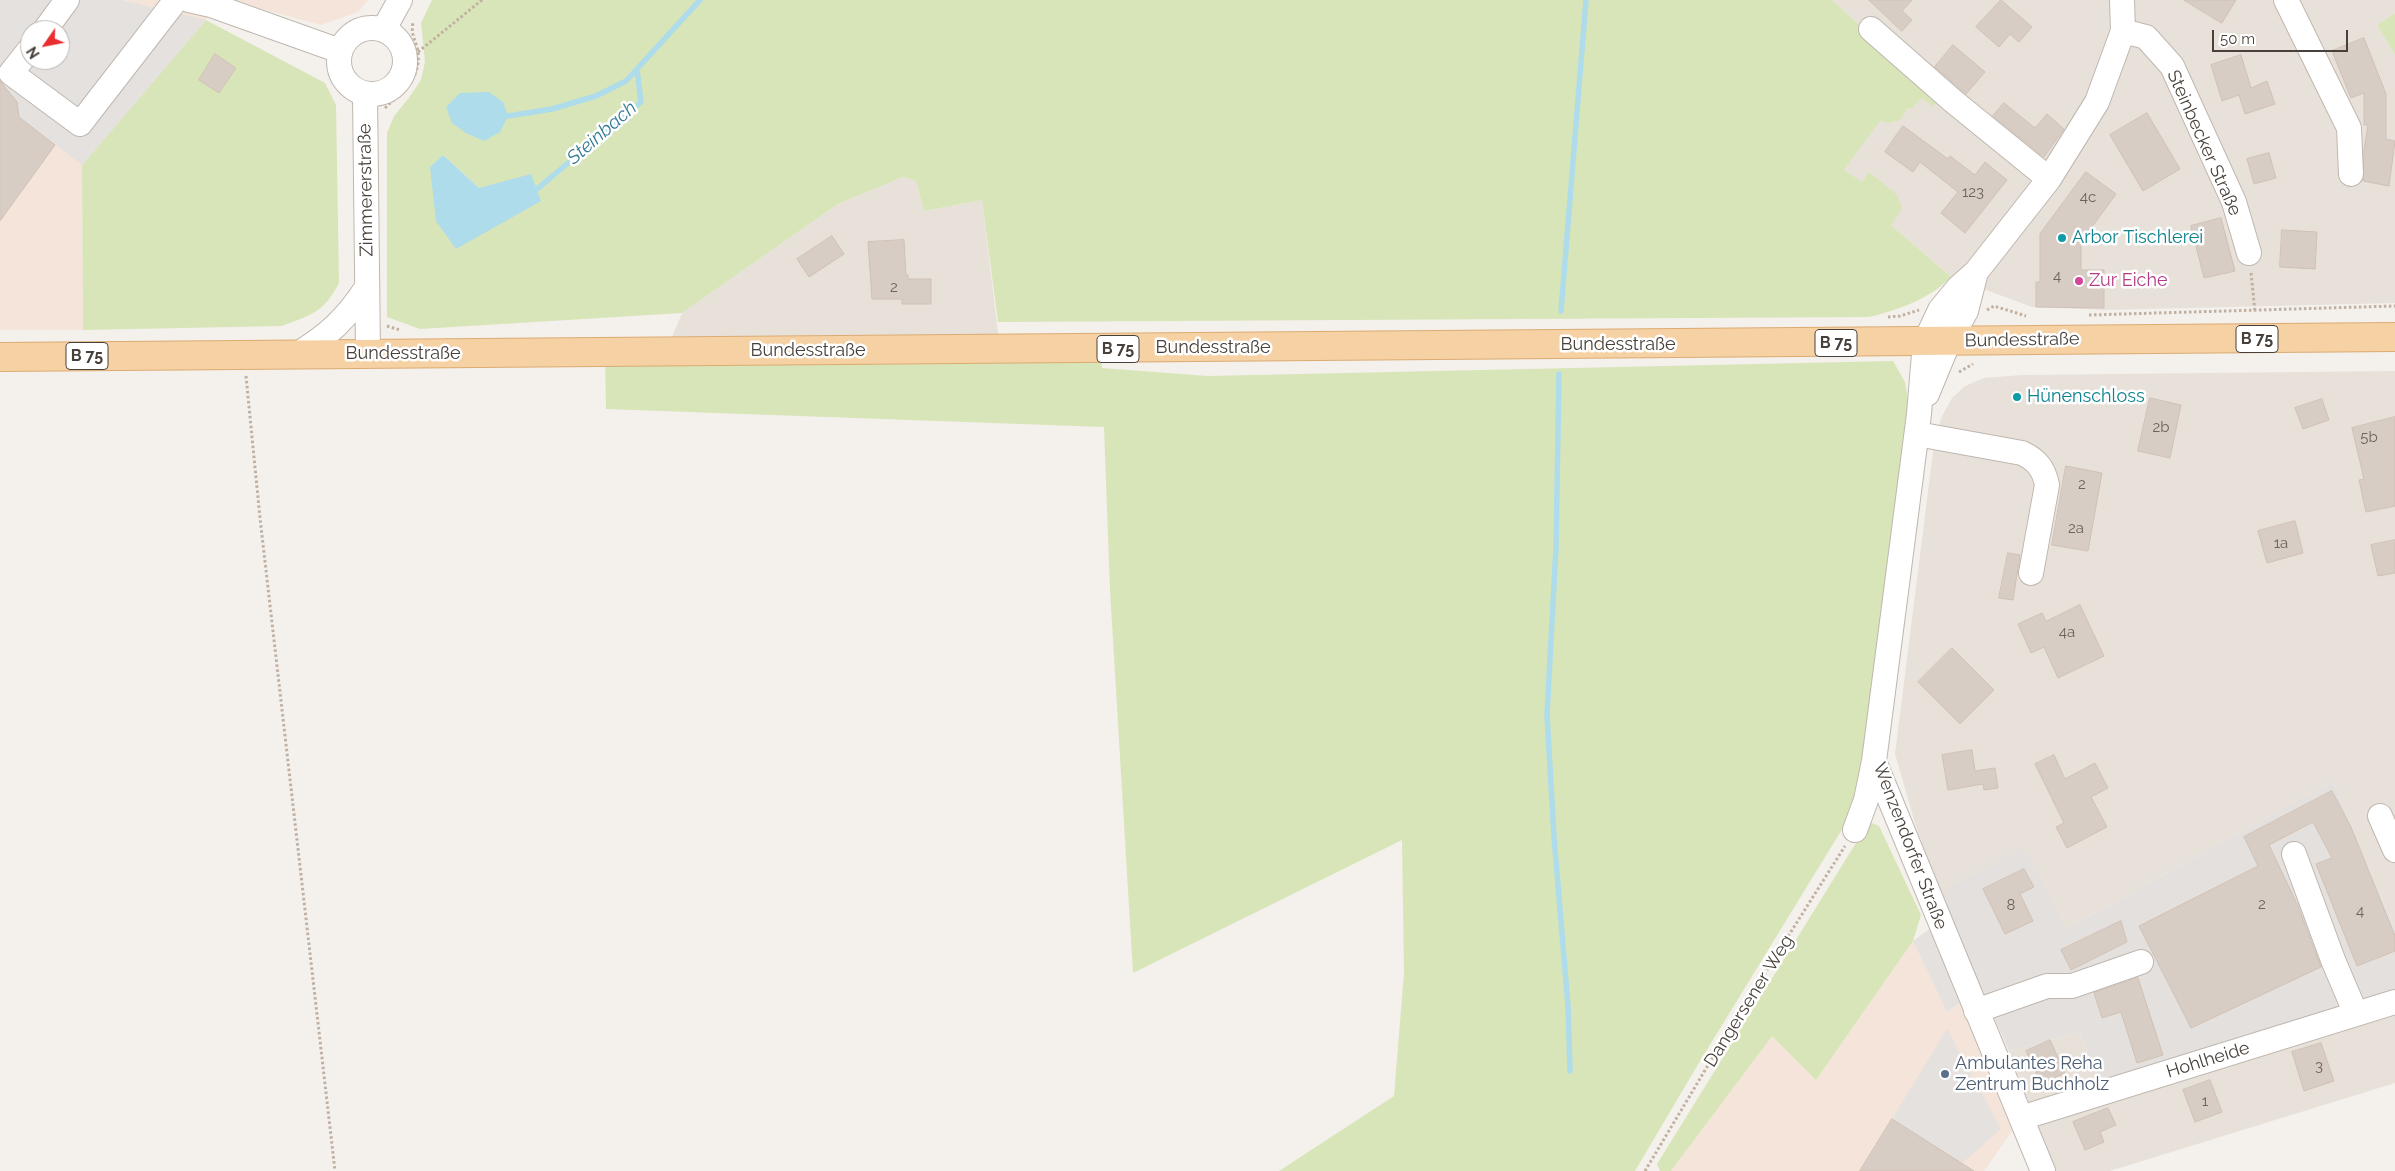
<!DOCTYPE html>
<meta charset="utf-8">
<style>
body{margin:0}
#map{position:relative;width:2395px;height:1171px;overflow:hidden;background:#f4f0ec;font-family:Raleway,sans-serif}
canvas{display:block}
.north{position:absolute;left:20px;top:20px;width:50px;height:50px;box-sizing:border-box;background:#fff;border:1px solid #b6b3b0;border-radius:50%;rotate:237deg;font-size:14px;font-weight:700;line-height:20px;text-align:center;color:#48403a}
.north::after{content:'';display:block;margin:auto;width:18px;height:22px;background:#e92e30;clip-path:polygon(50% 0,100% 100%,50% 72%,0 100%)}
.scale{position:absolute;left:2212px;top:30px;width:136px;height:22px;box-sizing:border-box;border:2px solid #48403a;border-top:0;padding-left:6px;font-size:15px;line-height:18px;white-space:nowrap;color:#48403a;-webkit-text-stroke:4px #fff;paint-order:stroke}
</style>
<div id="map">
<canvas width="2395" height="1171"></canvas>
<div class="north">N</div>
<div class="scale">50 m</div>
</div>
<script>
const ctx = document.querySelector('canvas').getContext('2d');
ctx.lineJoin = 'round';
function fillPath(path, color) { ctx.fillStyle = color; ctx.fill(path, 'evenodd'); }
function strokePath(path, color, width, dash) { ctx.strokeStyle = color; ctx.lineWidth = width; ctx.lineCap = dash ? 'butt' : 'round'; ctx.setLineDash(dash || []); ctx.stroke(path); }
function label(font, color, halo, rows, align = 'center') {
  ctx.font = font + ' Raleway,sans-serif'; ctx.lineWidth = 5; ctx.setLineDash([]); ctx.textBaseline = 'middle'; ctx.strokeStyle = halo; ctx.fillStyle = color; for (const [text, x, y, turn = 0] of rows) {
    ctx.save(); ctx.translate(x, y); ctx.rotate((+turn || 0) * Math.PI / 180); ctx.textAlign = isNaN(turn) ? turn : align; if (halo) ctx.strokeText(text, 0, 0); ctx.fillText(text, 0, 0); ctx.restore();
  }
}
fillPath(new Path2D(`
 M1832 0H2395V13L2377 25 2395 55V303L2105 310 2032 307 1951 277 1891 225 1870 172 1862 183 1844 170 1880 120 1908 108 1912 109 1922 98 1941 99Z
 M903 177 916 181 924 211 982 200 1000 350 666 352 682 313 838 204Z
 M2395 371V929L2333 781 2066 929 1939 892 1915 823 1895 754 1933 452 1941 418 1952 398 1965 386 1984 378 2022 375Z
 M2395 995V1083L2110 1171H2055L2009 1051 2080 1032 2101 1086Z`), '#e8e1da');
fillPath(new Path2D(`
 M0 0H213L206 20 82 165 83 330H0ZM30 30H60V60H30Z
 M228 0H368L358 12 321 25Z
 M1913 941 1947 1012 1970 996 2021 1118 1984 1171H1671L1772 1035 1816 1080Z`), '#f4e4d9');
fillPath(new Path2D(`
 M2333 781 2395 929V995L2101 1086 2080 1032 2009 1051 1939 892 2024 848 2066 929Z`), '#e4e0dd');
fillPath(new Path2D(`
 M432 0H1832L1941 99 1933 106 1922 98 1912 109 1908 108 1900 120 1888 123 1880 121 1844 170 1862 182 1869 172 1897 195 1902 208 1891 225 1951 277C1930 299 1898 310 1869 317L998 322 982 200 924 211 916 181 903 177 838 204 682 313 420 329 387 317V133L394 116 408 99 421 80 425 62 421 23ZM443 155 479 188 430 167Z
 M2395 13V55L2377 25Z
 M206 20 325 83 336 105 339 283C323 313 313 314 282 326L83 330 82 165Z
 M1101 349 1102 368 1208 376 1893 361 1905 382 1910 414 1857 805 1700 1061 1635 1171H1279L1394 1096 1404 973 1402 840 1133 973 1110 590 1104 427 606 409 605 353Z
 M1869 822 1879 826 1921 915 1913 941 1816 1080 1772 1036 1671 1171H1660L1657 1164Z`), '#d8e5b8');
fillPath(new Path2D(`
 M0 0H121L206 20 82 165 18 116 17 102 11 94 0 86ZM30 30H60V60H30Z
 M1939 922 1970 996 1947 1012 1913 941Z
 M1947 1029 2001 1129 1962 1163 1892 1119Z`), '#e4e1df');
fillPath(new Path2D(`
 M489 92 503 102 508 116 500 132 484 141 466 133 452 123 446 107 460 93Z
 M443 155 479 188 531 174 541 201 456 249 436 221 430 167Z`), '#aedceb');
strokePath(new Path2D(`
 M508 116 552 109 596 96 626 81 700 0
 M537 189 641 102 637 70
 M1561 311 1586 0
 M1559 374 1556 547 1547 715 1554 837 1568 1006 1570 1071`), '#aedceb', 5.5);
const building = new Path2D(`
 M1869 0H1912L1902 11 1912 20 1902 31Z
 M2001 0 2032 27 2019 42 2010 34 1999 47 1976 27Z
 M2184 0H2236L2222 23Z
 M2364 38 2386 94V139L2395 141 2389 186 2363 181 2364 150 2368 125H2364V93L2351 98 2332 51Z
 M1953 45 1985 72 1966 94 1935 67Z
 M215 54 236 68 219 93 199 80Z
 M2241 55 2251 88 2267 81 2275 104 2245 114 2239 95 2222 101 2211 65Z
 M0 81 17 102 19 117 55 145 0 221Z
 M2004 103 2035 128 2047 114 2064 129 2044 157 1993 116Z
 M2147 113 2180 169 2143 191 2110 135Z
 M1903 126 1948 159 1950 156 1975 175 1985 162 2007 180 1965 233 1941 213 1958 192 1920 162 1913 172 1885 152Z
 M2269 153 2276 178 2254 184 2247 159Z
 M2086 172 2116 194 2081 242V270H2104V308L2036 307V282H2040V234Z
 M2221 218 2235 271 2204 278 2191 226Z
 M2282 230 2317 232 2315 269 2280 267Z
 M832 236 844 254 809 277 797 259Z
 M904 240 906 275H908V279H931V304H902V299H872L868 242Z
 M2150 398 2181 405 2170 458 2138 451Z
 M2322 399 2329 420 2303 429 2295 408Z
 M2395 417V506L2366 512 2359 480 2364 479 2352 428Z
 M2066 466 2102 473 2088 551 2052 545Z
 M2295 521 2303 553 2267 563 2258 531Z
 M2395 540V573L2378 576 2371 545Z
 M2008 553 2020 555 2013 600 1999 598Z
 M2080 605 2104 656 2058 678 2044 647 2031 653 2018 624 2042 613 2046 621Z
 M1952 648 1994 690 1960 724 1918 682Z
 M1972 750 1975 771 1995 768 1998 788 1984 790 1983 784 1948 790 1942 755Z
 M2054 755 2065 779 2095 763 2108 788 2091 797 2107 827 2067 848 2056 827 2064 823 2035 764Z
 M2332 791 2351 827 2395 936V951L2357 966 2316 864 2332 858 2313 822 2269 845 2298 906 2321 967 2191 1028 2139 926 2258 866 2244 837Z
 M2024 869 2034 887 2020 894 2033 921 2005 934 1983 889Z
 M2121 921 2127 942 2071 970 2061 950Z
 M2138 978 2163 1055 2137 1063 2121 1012 2102 1018 2094 993Z
 M2050 1040 2065 1073 2041 1084 2026 1051Z
 M2321 1043 2334 1081 2304 1091 2292 1052Z
 M2210 1080 2222 1112 2195 1122 2183 1090Z
 M2108 1108 2116 1125 2100 1132 2104 1142 2085 1150 2073 1122Z
 M1892 1119 1974 1171H1860Z`);
fillPath(building, '#d8cdc5');
strokePath(building, '#d0c1b5', 1);
const minor = new Path2D(`
 M189 0 211 5 340 51
 M2286 0 2349 128 2351 174
 M339 61a33 33 0 1 1 66 0a33 33 0 1 1-66 0Z
 M384 29 400 0
 M1871 29 1953 101 2049 179
 M45 30 67 0
 M2123 31 2146 37 2172 66 2234 202 2249 253
 M30 49 11 73 80 124 176 0
 M365 94 368 354
 M296 355C328 336 347 318 367 287
 M1927 394 1949 341 1966 311 1976 272
 M1917 434 2022 453C2037 460 2044 469 2047 485L2031 573
 M1874 761 2043 1171
 M2380 816 2395 850
 M1855 830 1866 800 1874 761 1919 414 1925 342 1940 310 1959 287 1976 272 2049 179 2097 102 2123 31 2122 0
 M2294 854 2333 960 2356 1014
 M1976 1011 2047 986H2072L2141 962
 M2021 1118 2395 1002`);
const major = new Path2D(`
 M0 357 2395 337`);
strokePath(minor, '#bfb7af', 26);
strokePath(major, '#dbab73', 30);
strokePath(new Path2D(`
 M418 52 482 0
 M385 108C401 92 421 79 418 53 417 42 410 35 413 23
 M2251 273 2255 312
 M1987 310 1994 306 2026 316
 M2089 315 2395 306
 M1888 317 1900 316 1919 310
 M387 326 400 330
 M1959 372 1973 364
 M246 376 260 518 335 1171
 M1645 1171 1726 1035 1845 846`), '#c0b0a1', 3, [2.5, 2.5]);
strokePath(minor, '#fff', 24);
strokePath(major, '#f6d1a3', 28);
for (const [x, y, r, color] of [
 [2062,238,5,"#0f9aa8"],
 [2079,281,5,"#d1479c"],
 [2017,397,5,"#0f9aa8"],
 [1945,1074,5,"#5c6f8a"]
]) { const dot = new Path2D(); dot.arc(x, y, r, 0, 2 * Math.PI); ctx.fillStyle = color; ctx.fill(dot); strokePath(dot, '#fff', 2); }
label('15px', '#6c635d', null, [
 ["123",1973,192],
 ["4c",2088,197],
 ["4",2057,276],
 ["2",894,287],
 ["2b",2161,427],
 ["5b",2369,437],
 ["2",2082,484],
 ["2a",2076,528],
 ["1a",2281,543],
 ["4a",2067,632],
 ["2",2262,904],
 ["8",2011,905],
 ["4",2360,911],
 ["3",2319,1066],
 ["1",2205,1101]
]);
for (const [x, y, w] of [
 [2257,339,42],
 [1836,343,42],
 [1118,349,42],
 [87,356,42]
]) { const box = new Path2D(); box.roundRect(x - w / 2, y - 13.5, w, 27, 4); ctx.fillStyle = '#fff'; ctx.fill(box); strokePath(box, '#48403a', 1); }
label('bold 16px', '#48403a', null, [
 ["B 75",2257,339],
 ["B 75",1836,343],
 ["B 75",1118,349],
 ["B 75",87,356]
]);
label('18px', '#48403a', '#fff', [
 ["Steinbecker Straße",2204,143,66],
 ["Zimmererstraße",366,190,-91],
 ["Bundesstraße",2022,340,-1],
 ["Bundesstraße",1618,345],
 ["Bundesstraße",1213,348],
 ["Bundesstraße",808,351],
 ["Bundesstraße",403,354],
 ["Wenzendorfer Straße",1910,846,69],
 ["Dangersener Weg",1749,1001,-58],
 ["Hohlheide",2208,1060,-17]
]);
label('18px', '#0d838f', '#fff', [
 ["Arbor Tischlerei",2072,238],
 ["Hünenschloss",2027,397]
], 'left');
label('18px', '#b23c85', '#fff', [
 ["Zur Eiche",2089,281]
], 'left');
label('18px', '#4e5e75', '#fff', [
 ["Ambulantes Reha",1955,1064],
 ["Zentrum Buchholz",1955,1085]
], 'left');
label('italic 19px', '#347c96', '#fff', [
 ["Steinbach",602,133,-41]
]);
</script>
